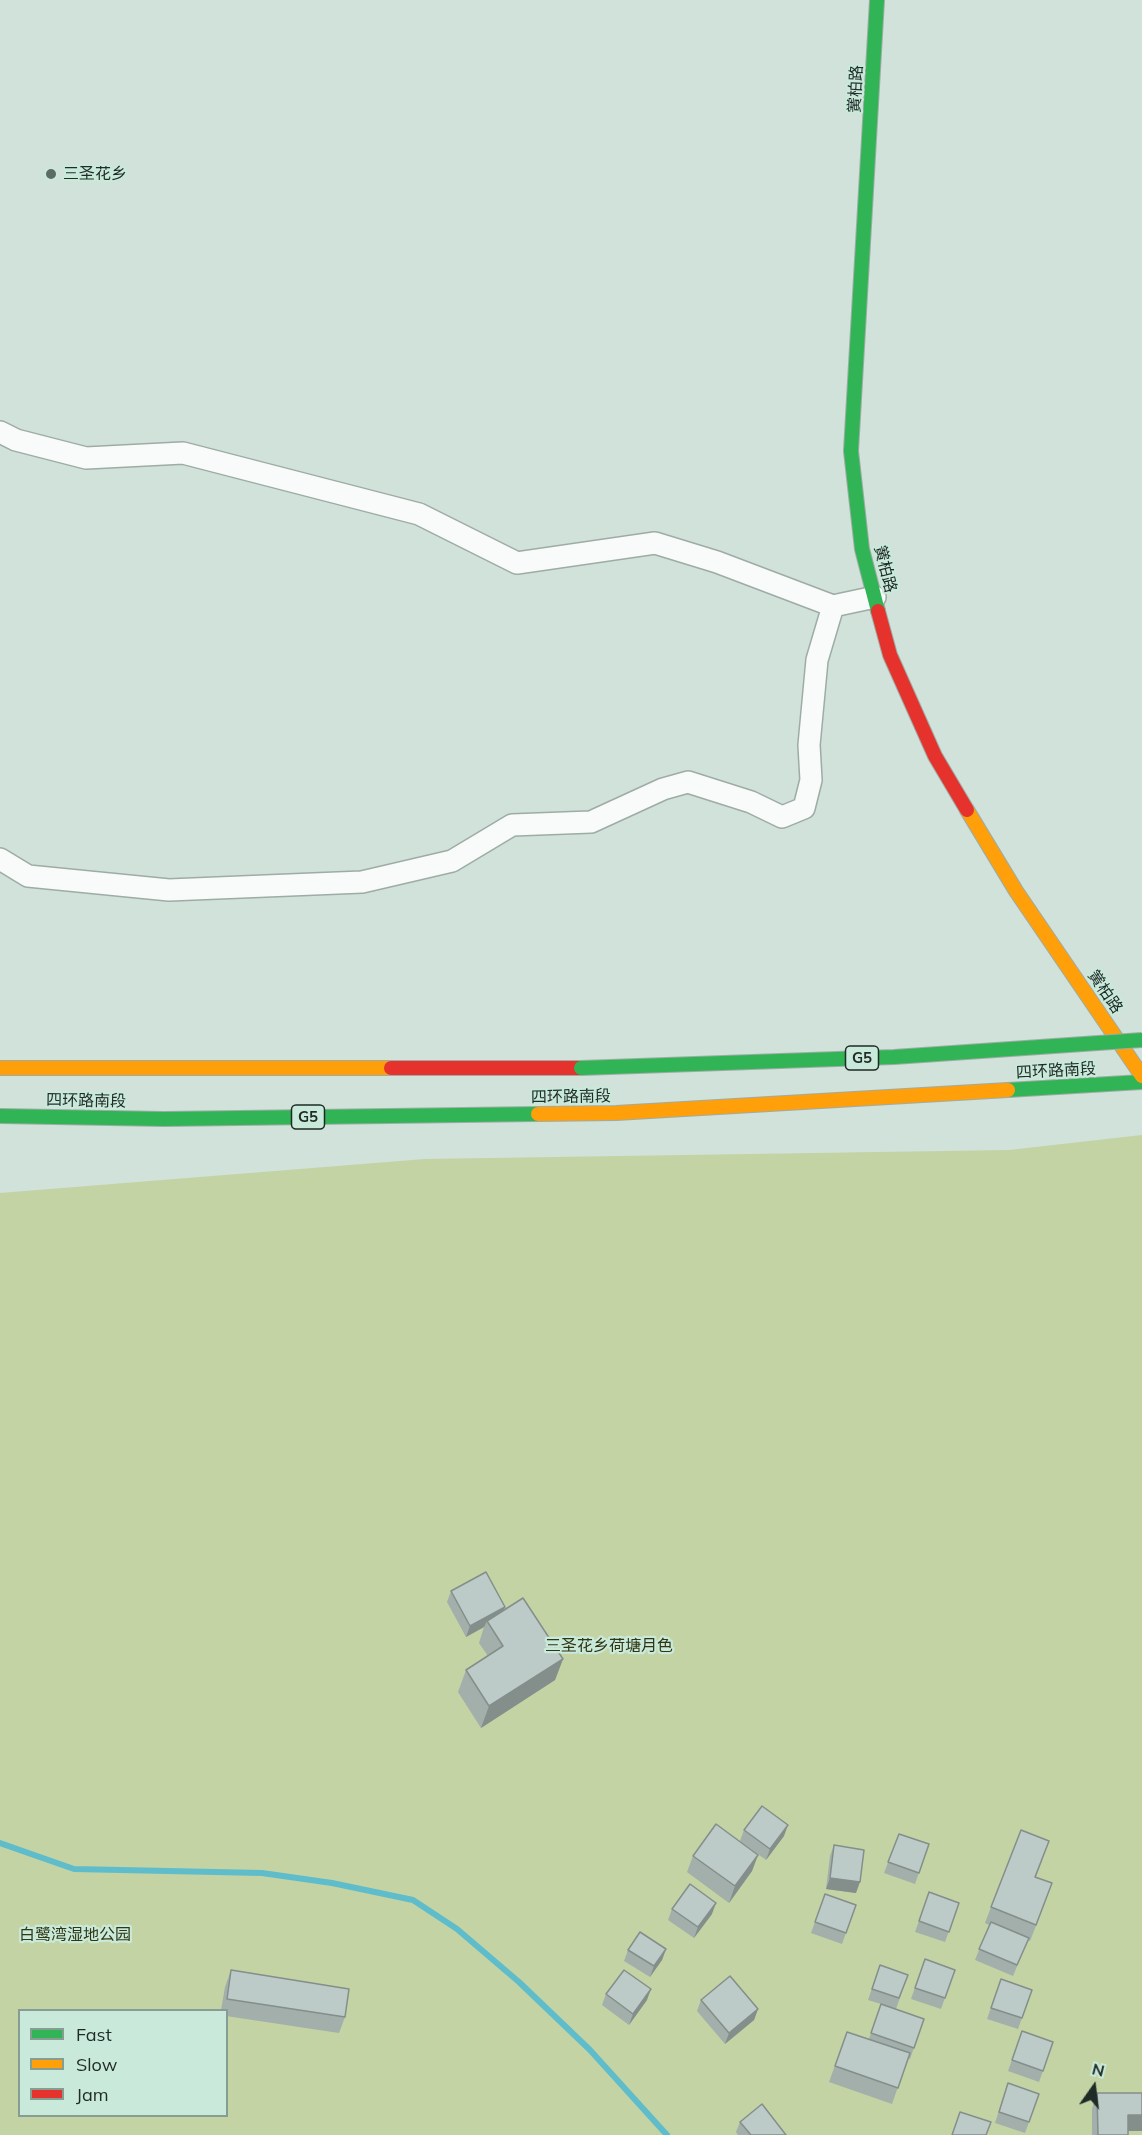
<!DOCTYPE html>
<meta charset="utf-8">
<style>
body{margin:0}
#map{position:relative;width:1142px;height:2135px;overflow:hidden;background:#d0e2d9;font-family:Mulish,sans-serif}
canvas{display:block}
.legend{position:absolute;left:18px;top:2009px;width:210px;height:108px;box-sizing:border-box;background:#c9e9da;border:2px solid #859d92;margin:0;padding:8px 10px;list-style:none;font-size:18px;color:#1f2b26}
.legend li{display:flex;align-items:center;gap:12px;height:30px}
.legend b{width:30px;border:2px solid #859d92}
.north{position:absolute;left:1064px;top:2057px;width:60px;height:60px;-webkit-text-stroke:4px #c9e9da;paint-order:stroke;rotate:14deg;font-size:16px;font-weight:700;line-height:24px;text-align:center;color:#1f2b26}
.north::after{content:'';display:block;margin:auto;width:21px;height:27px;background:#1f2b26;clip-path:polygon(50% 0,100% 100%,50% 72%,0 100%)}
</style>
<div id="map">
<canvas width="1142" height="2135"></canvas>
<ul class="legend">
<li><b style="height:8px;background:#30b455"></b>Fast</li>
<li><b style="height:8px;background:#ff9f0a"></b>Slow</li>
<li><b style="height:8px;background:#e5322d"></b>Jam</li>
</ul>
<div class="north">N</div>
</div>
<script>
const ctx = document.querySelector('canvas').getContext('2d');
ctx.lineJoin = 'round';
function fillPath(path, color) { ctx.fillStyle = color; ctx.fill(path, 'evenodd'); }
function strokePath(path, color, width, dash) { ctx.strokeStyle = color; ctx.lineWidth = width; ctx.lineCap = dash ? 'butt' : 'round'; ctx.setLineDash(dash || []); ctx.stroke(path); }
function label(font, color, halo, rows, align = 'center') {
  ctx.font = font + ' Mulish,"Noto Sans SC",sans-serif'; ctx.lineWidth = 4.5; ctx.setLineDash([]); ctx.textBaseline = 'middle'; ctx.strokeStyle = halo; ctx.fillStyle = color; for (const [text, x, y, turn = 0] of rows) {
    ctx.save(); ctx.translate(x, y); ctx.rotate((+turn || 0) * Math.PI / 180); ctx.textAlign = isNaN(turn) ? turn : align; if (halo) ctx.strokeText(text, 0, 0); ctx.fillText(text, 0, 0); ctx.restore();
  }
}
fillPath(new Path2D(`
 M1142 1135V2135H0V1193L425 1159 1009 1150ZM20 2010H226V2116H20Z`), '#c3d3a4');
strokePath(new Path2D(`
 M0 1843 74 1869 262 1873 332 1883 413 1900 457 1929 519 1982 590 2050 667 2135`), '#5fbcca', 6);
const street = new Path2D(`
 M0 432 16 440 86 458 183 453 419 514 517 563 655 543 717 562 833 606 875 597
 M0 859 28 876 169 890 362 882 452 861 512 825 591 822 663 789 688 782 751 802 782 817 804 808 811 780 809 745 817 660 833 606`);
const fast = new Path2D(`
 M877 0 851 451 862 549 878 611
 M1008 1090 1142 1082
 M0 1116 164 1119 538 1114`);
const slow = new Path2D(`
 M967 810 1016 891 1142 1076
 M0 1068H391
 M538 1114 616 1113 1008 1090`);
const jam = new Path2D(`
 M878 611 890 655 935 756 967 810
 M391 1068H581`);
strokePath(street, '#9eaca5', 24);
strokePath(fast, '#9eaca5', 16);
strokePath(slow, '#9eaca5', 16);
strokePath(jam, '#9eaca5', 16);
strokePath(street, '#f8fbf9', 21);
strokePath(fast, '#30b455', 14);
strokePath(slow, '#ff9f0a', 14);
strokePath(jam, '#e5322d', 14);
const fastBridge = new Path2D(`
 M581 1068 894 1057 1142 1040`);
strokePath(fastBridge, '#9eaca5', 16, []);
strokePath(fastBridge, '#30b455', 14);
fillPath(new Path2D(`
 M451 1591 504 1610 563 1659 555 1680 481 1728 458 1692 466 1670 488 1656 479 1643 484 1627 466 1637 447 1602Z
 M744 1830 784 1836 766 1860 740 1841Z
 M899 1834 929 1844 915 1884 884 1873Z
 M834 1845 856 1893 826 1889 830 1856Z
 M758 1855 752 1871 729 1903 687 1872 693 1856Z
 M1043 1858 1036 1877 1046 1900 1030 1941 1028 1940 1013 1976 975 1960 989 1925 985 1923 991 1907Z
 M929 1892 959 1903 945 1942 915 1932Z
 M825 1894 856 1905 842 1944 811 1933Z
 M672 1909 712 1914 694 1938 668 1920Z
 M666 1949 662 1960 650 1977 624 1961 628 1950Z
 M925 1959 955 1970 941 2009 911 1999Z
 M880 1965 908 1975 896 2009 924 2019 910 2059 908 2058 892 2104 829 2082 847 2032 869 2039 881 2004 868 2000Z
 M231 1970 345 2017 339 2033 226 2016V2010H221L225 1987Z
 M1001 1979 1032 1990 1018 2029 987 2019Z
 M606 1994 647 2000 629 2025 602 2005Z
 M701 2000 758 2009 754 2020 725 2044 697 2011Z
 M1022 2031 1053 2042 1039 2082 1008 2071Z
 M1008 2083 1039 2094 1025 2133 995 2123Z
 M1097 2093 1128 2131V2135H1092V2109Z
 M740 2122 786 2135H738L736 2132Z`), '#a2afab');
fillPath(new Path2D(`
 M505 1607 501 1618 487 1621 484 1627 466 1637 470 1626Z
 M563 1659 555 1680 481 1728 489 1706Z
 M788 1825 784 1836 766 1860 770 1849Z
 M758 1855 752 1871 729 1903 735 1886Z
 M830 1878 860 1882 856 1893 826 1889Z
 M716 1903 712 1914 694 1938 698 1927Z
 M666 1949 662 1960 650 1977 654 1966Z
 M651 1989 647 2000 629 2025 633 2014Z
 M758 2009 754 2020 725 2044 729 2033Z
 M1128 2115H1142V2131H1122Z`), '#848e8b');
const building = new Path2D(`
 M486 1572 505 1607 470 1626 451 1591Z
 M523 1598 563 1659 489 1706 466 1670 503 1646 487 1621Z
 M762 1806 788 1825 770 1849 744 1830Z
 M716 1824 758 1855 735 1886 693 1856Z
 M1021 1830 1049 1841 1035 1877 1052 1883 1036 1925 991 1907Z
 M899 1834 929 1844 919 1873 888 1862Z
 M834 1845 864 1850 860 1882 830 1878Z
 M690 1884 716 1903 698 1927 672 1909Z
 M929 1892 959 1903 949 1932 919 1921Z
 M825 1894 856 1905 846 1933 815 1922Z
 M991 1922 1029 1938 1017 1965 979 1949Z
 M640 1932 666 1949 654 1966 628 1950Z
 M925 1959 955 1970 945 1998 915 1988Z
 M880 1965 908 1975 899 1998 872 1989Z
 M231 1970 349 1989 345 2017 227 1999Z
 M624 1970 651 1989 633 2014 606 1994Z
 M730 1976 758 2009 729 2033 701 2000Z
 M1001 1979 1032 1990 1022 2018 991 2008Z
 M881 2004 924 2019 914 2048 871 2033Z
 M1022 2031 1053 2042 1043 2071 1012 2060Z
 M847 2032 910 2053 898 2088 835 2066Z
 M1008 2083 1039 2094 1029 2122 999 2112Z
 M1097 2093H1142V2115H1128V2135H1098Z
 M762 2104 786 2135H751L740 2122Z
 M960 2112 991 2122 986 2135H952Z`);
fillPath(building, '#bccbc7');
strokePath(building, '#848e8b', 1.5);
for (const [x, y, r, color] of [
 [51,174,6,"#5d6b65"]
]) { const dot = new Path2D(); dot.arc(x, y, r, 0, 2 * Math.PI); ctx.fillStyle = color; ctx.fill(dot); strokePath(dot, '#c9e9da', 2); }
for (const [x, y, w] of [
 [862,1058,33],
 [308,1117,33]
]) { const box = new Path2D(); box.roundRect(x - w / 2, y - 12, w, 24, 4.5); ctx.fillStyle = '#c9e9da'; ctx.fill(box); strokePath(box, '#1f2b26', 1.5); }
label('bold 15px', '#1f2b26', null, [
 ["G5",862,1058],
 ["G5",308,1117]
]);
label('16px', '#1f2b26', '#c9e9da', [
 ["黉柏路",856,89,-87],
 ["黉柏路",885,569,76],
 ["黉柏路",1105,992,56],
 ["四环路南段",1056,1071,-3],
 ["四环路南段",571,1097,-1],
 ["四环路南段",86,1101,1]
]);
label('16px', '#1f2b26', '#c9e9da', [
 ["三圣花乡",63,174]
], 'left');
label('16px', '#303612', '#c9e9da', [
 ["三圣花乡荷塘月色",609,1646],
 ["白鹭湾湿地公园",75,1935]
]);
</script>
